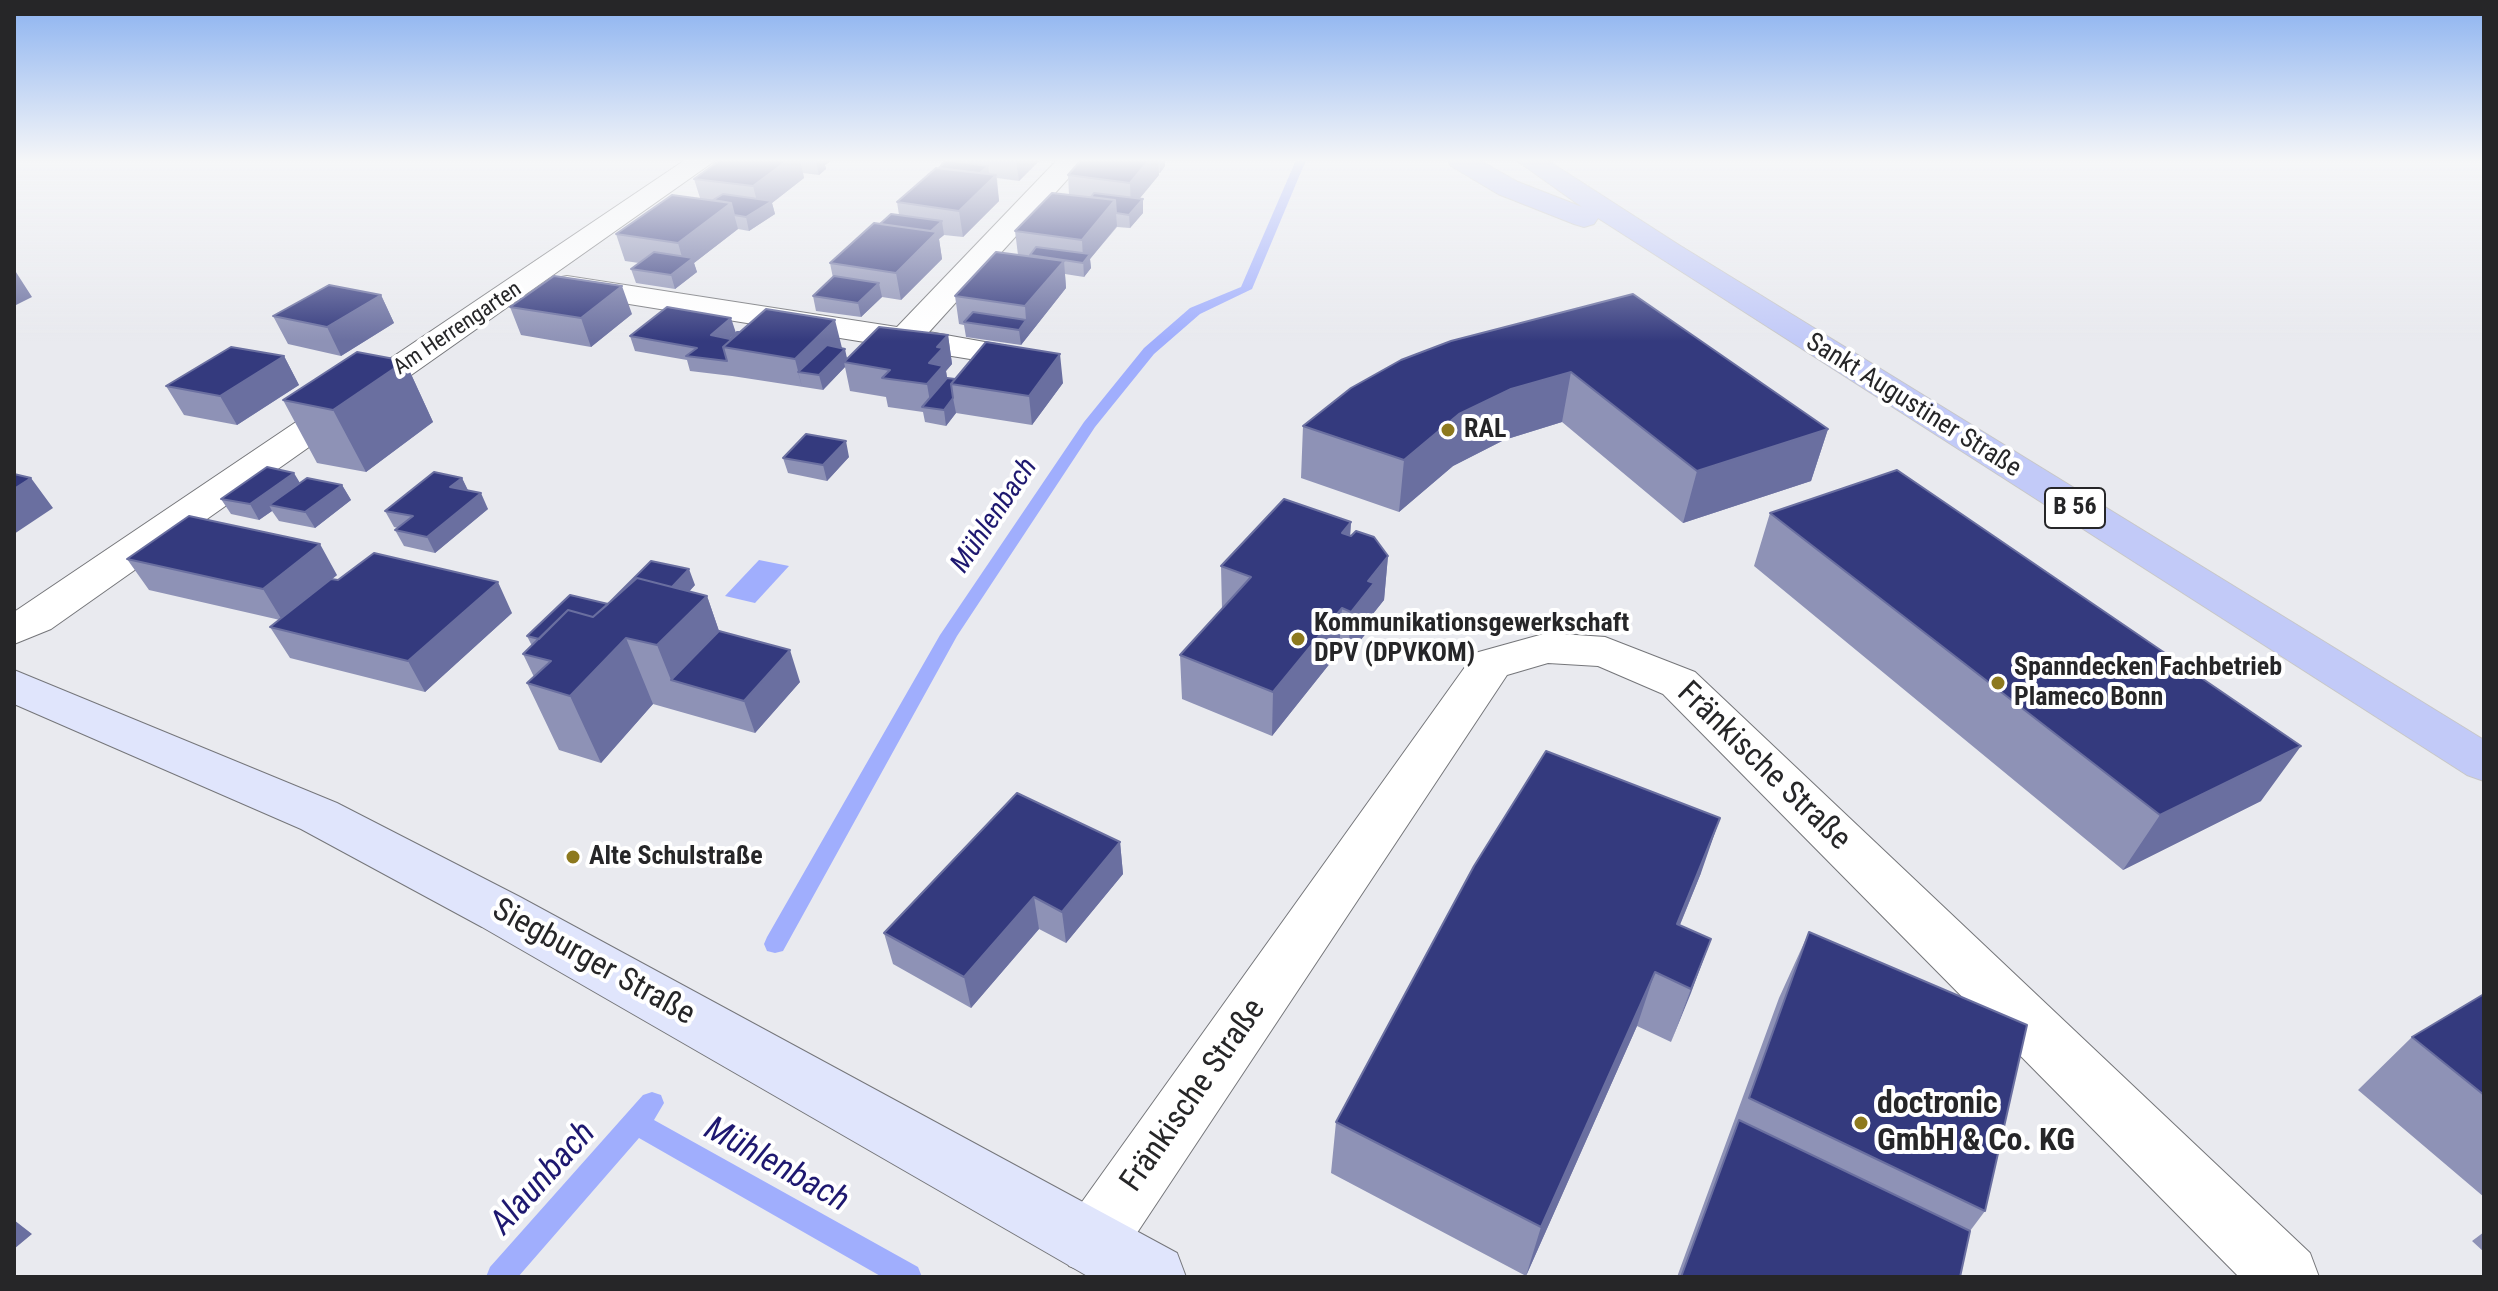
<!DOCTYPE html>
<meta charset="utf-8">
<style>
body{margin:0}
#map{position:relative;width:2498px;height:1291px;overflow:hidden;background:#e9eaef;font-family:"Roboto Condensed",sans-serif}
canvas{display:block}
.frame{position:absolute;inset:0;border:16px solid #262628;pointer-events:none}
</style>
<div id="map">
<canvas width="2498" height="1291"></canvas>
<div class="frame"></div>
</div>
<script>
const ctx = document.querySelector('canvas').getContext('2d');
ctx.lineJoin = 'round';
function fillPath(path, color) { ctx.fillStyle = color; ctx.fill(path, 'evenodd'); }
function strokePath(path, color, width, dash) { ctx.strokeStyle = color; ctx.lineWidth = width; ctx.lineCap = dash ? 'butt' : 'round'; ctx.setLineDash(dash || []); ctx.stroke(path); }
function label(font, color, halo, rows, align = 'center') {
  ctx.font = font + ' "Roboto Condensed",sans-serif'; ctx.lineWidth = 8; ctx.setLineDash([]); ctx.textBaseline = 'middle'; ctx.strokeStyle = halo; ctx.fillStyle = color; for (const [text, x, y, turn = 0] of rows) {
    ctx.save(); ctx.translate(x, y); ctx.rotate((+turn || 0) * Math.PI / 180); ctx.textAlign = isNaN(turn) ? turn : align; if (halo) ctx.strokeText(text, 0, 0); ctx.fillText(text, 0, 0); ctx.restore();
  }
}
fillPath(new Path2D(`
 M759 560 789 566 755 603 725 596Z`), '#a0aefd');
fillPath(new Path2D(`
 M1296 160H1306L1252 289 1200 314 1154 354 1095 427 957 636 783 951 775 953 767 951 764 944 767 937 940 635 1084 422 1144 348 1190 308 1241 287Z
 M652 1092 661 1095 664 1103 654 1120 918 1267 922 1277H882L639 1138 518 1277H486L490 1267 643 1095Z`), '#a0aefd');
const street = new Path2D(`
 M685 160H716L51 629 14 644V612Z
 M1057 160H1085L929 332 1007 346 1012 353 1007 360 995 363 567 294 556 292 551 285 556 278 567 276 897 327Z
 M1547 633 1605 637 1695 672 2310 1253 2319 1277H2239L1663 694 1598 666 1548 663 1507 675 1115 1266 1092 1275 1069 1266 1059 1243 1069 1220 1475 653Z`);
const secondary = new Path2D(`
 M14 670 337 803 520 897 1177 1253 1186 1277H1089L482 927 301 829 14 704Z`);
const primary = new Path2D(`
 M1447 160H1479L1518 182 1582 207 1516 160H1547L1679 245 2484 740V781L2467 775 1598 218 1594 224 1584 227 1574 224 1498 194 1451 166Z`);
strokePath(street, '#75767a', 2);
strokePath(secondary, '#75767a', 2);
strokePath(primary, '#c7c7c7', 2);
fillPath(street, '#fff');
fillPath(secondary, '#e0e5fc');
fillPath(primary, '#c2caf8');
fillPath(new Path2D(`
 M720 160 831 161 825 165 826 169 819 175 803 173 804 178 772 203 775 214 749 231 738 229 694 263 697 272 675 289 636 283 631 269 639 263 625 261 616 234 700 198 694 179Z
 M959 160H1040L1019 181 997 178 999 201 963 237 944 235 939 239 942 259 901 300 882 297 861 317 816 311 813 296 833 278 830 263 880 224 899 215 897 202 939 168 959 162Z
 M1081 160H1165V166L1160 173H1159V175L1139 199 1143 213 1130 228 1117 227 1090 259 1091 268 1084 277 1065 274 1066 288 1021 345 966 337 964 325 959 324 955 296 1018 255 1015 231 1069 195 1068 175Z
 M381 295 394 323 341 356 288 344 273 316Z
 M510 307 632 314 591 347 521 335Z
 M736 333 729 338 842 348 847 358 948 335 952 364 946 371 947 378 1063 383 1032 425 956 413 946 426 925 422 923 412 888 407 886 397 850 391 845 367 823 390 732 376 690 371 687 360 635 351 630 336Z
 M1451 341 1828 429 1811 481 1683 523 1562 422 1504 440 1453 466 1399 512 1301 478 1303 426Z
 M284 356 299 385 237 425 184 415 166 386Z
 M405 361 433 422 366 472 317 463 283 400Z
 M849 457 827 481 788 473 783 458Z
 M462 478 468 490 488 509 435 553 404 546 395 530 398 528 394 527 385 511Z
 M300 483 342 485 351 500 315 528 279 521 272 511 259 520 231 514 221 499Z
 M1770 513 2261 801 2123 870 1754 566Z
 M1351 522 1350 536 1388 556 1384 600 1372 615 1371 627 1348 656 1339 652 1272 736 1182 699 1180 655 1222 609 1221 566Z
 M127 559 337 575 332 579 512 613 425 692 290 658 270 627 280 620 149 590Z
 M695 585 689 592 707 596 719 631 800 682 755 733 653 704 601 763 559 750 527 683 534 677 523 654 532 646 527 636 608 604Z
 M1120 842 1123 874 1066 943 1039 929 971 1008 893 964 884 933Z
 M1701 873 1680 925 1711 939 1671 1042 1637 1026 1526 1276 1331 1173 1336 1122Z
 M1809 932 1985 1211 1970 1231 1960 1277H1677L1779 998Z
 M2484 994V1197L2358 1090 2412 1037Z
 M2484 1232V1252L2472 1241Z`), '#8e92b6');
fillPath(new Path2D(`
 M788 160H800L804 178 772 203 775 214 749 231 746 217 759 209 753 186Z
 M818 160 831 161 825 165 826 169 819 175 816 162Z
 M1016 160H1040L1019 181Z
 M1149 160H1158L1159 175 1131 209 1130 183Z
 M1160 160H1165V166L1160 173Z
 M988 166 990 179 996 175 999 201 963 237 959 211 978 175Z
 M1143 199V213L1130 228 1129 215Z
 M1115 200 1117 226 1090 259 1091 268 1084 277 1082 240Z
 M731 203 738 229 694 263 697 272 675 289 671 275 684 264 678 243Z
 M942 221 944 235 939 239 942 259 901 300 896 273 931 231Z
 M1064 261 1066 288 1021 345 1019 330 1026 320 1025 306Z
 M14 269 32 297 14 306Z
 M879 283 882 297 861 317 858 303Z
 M622 286 632 314 591 347 581 318Z
 M381 295 394 323 341 356 327 327Z
 M731 318 736 333 715 350 711 335Z
 M835 320 842 348 798 372 802 387 795 359Z
 M948 335 952 364 946 371 947 377 931 408 927 384 929 363 937 347Z
 M845 349 848 363 844 362 845 367 823 390 819 375Z
 M1060 354 1063 383 1032 425 1029 396Z
 M284 356 299 385 237 425 220 396Z
 M405 361 433 422 366 472 333 410Z
 M1571 372 1562 422 1504 440 1453 466 1399 512 1404 460 1459 414 1511 389Z
 M953 398 956 413 946 426 944 410Z
 M1828 429 1811 481 1683 523 1697 471Z
 M846 441 849 457 827 481 823 465Z
 M294 473 303 488 269 505 272 511 259 520 250 504Z
 M31 478 53 508 14 534V489Z
 M462 478 469 493 450 487Z
 M342 485 351 500 315 528 305 512Z
 M481 493 488 509 435 553 427 537Z
 M1351 522 1348 565 1342 533Z
 M320 544 337 575 282 620 263 589Z
 M1388 556 1384 600 1372 615 1371 627 1348 656 1351 612 1368 581Z
 M689 569 695 585 642 642 626 638 653 704 601 763 570 696Z
 M498 582 512 613 425 692 408 661Z
 M707 596 730 663 671 680 657 645Z
 M1342 608 1339 652 1272 736 1273 692Z
 M790 650 800 682 755 733 744 701Z
 M2301 746 2261 801 2123 870 2160 815Z
 M1720 818 1701 873 1658 978 1677 924Z
 M1120 842 1123 874 1066 943 1062 912Z
 M1034 897 1039 929 971 1008 964 977Z
 M1711 939 1691 993 1671 1042 1691 989Z
 M1655 972 1637 1026 1526 1276 1541 1227Z
 M14 1220 32 1234 14 1249Z`), '#6a6fa0');
const building = new Path2D(`
 M720 160H788L753 186 694 179Z
 M946 160 988 166 980 173 939 168Z
 M1081 160H1149L1130 183 1068 175Z
 M936 168 996 175 959 211 897 202Z
 M1052 193 1115 200 1082 240 1015 231Z
 M1094 193 1143 199 1129 215 1116 213 1115 200 1091 197Z
 M723 194 772 201 746 217 734 215 731 203 713 200Z
 M672 195 731 203 678 243 616 234Z
 M891 214 942 221 931 231 880 224Z
 M874 223 937 232 896 273 830 263Z
 M1036 247 1090 254 1083 263 1030 255Z
 M654 252 693 258 671 275 631 269Z
 M996 252 1064 261 1025 306 955 296Z
 M554 276 622 286 581 318 510 307Z
 M834 276 879 283 858 303 813 296Z
 M329 285 381 295 327 327 273 316Z
 M1633 294 1828 429 1697 471 1571 372 1511 389 1459 414 1404 460 1303 426 1351 388 1401 360 1451 341Z
 M667 307 731 318 711 335 730 339 737 332H740L723 347 727 361 686 356 697 348 630 336Z
 M766 309 835 320 795 359 723 347Z
 M973 312 1026 320 1019 330 964 322Z
 M879 327 948 335 937 347 943 348 929 363 943 366 927 384 882 378 890 370 844 362Z
 M986 342 1060 354 1029 396 951 384Z
 M827 345 845 349 819 375 798 372Z
 M231 347 284 356 220 396 166 386Z
 M357 352 405 361 333 410 283 400Z
 M947 378 955 379 951 384 953 398 944 410 922 407Z
 M806 434 846 441 823 465 783 458Z
 M267 467 294 473 250 504 221 499Z
 M1897 470 2301 746 2160 815 1770 513Z
 M434 472 462 478 450 487 481 493 427 537 395 530 413 516 385 511Z
 M14 474 31 478 14 489Z
 M307 478 342 485 305 512 269 505Z
 M1284 499 1351 522 1342 533 1351 536 1356 531 1374 537 1388 556 1368 581 1374 583 1351 612 1342 608 1273 692 1180 655 1251 577 1221 566Z
 M189 516 320 544 263 589 127 559Z
 M374 553 498 582 408 661 270 627 331 579 338 580Z
 M651 561 689 569 672 587 637 578 610 602Z
 M637 578 707 596 657 645 626 638 570 696 527 683 551 661 523 654 568 610 593 617Z
 M570 595 608 604 593 617 568 610 539 639 527 636Z
 M719 631 790 650 744 701 671 680Z
 M1546 751 1720 818 1677 924 1711 939 1691 989 1655 972 1541 1227 1336 1122 1474 866Z
 M1017 793 1120 842 1062 912 1034 897 964 977 884 933Z
 M1809 932 2027 1025 1985 1211 1749 1098Z
 M2484 994V1095L2412 1037Z
 M1739 1120 1970 1231 1960 1277H1681Z`);
fillPath(building, '#343a7e');
strokePath(building, '#6a6fa0', 2);
const sky = ctx.createLinearGradient(0, 0, 0, 341);
sky.addColorStop(0, '#8bb2f0');
sky.addColorStop(0.47, '#f5f6f8');
sky.addColorStop(1, '#f5f6f800');
ctx.fillStyle = sky;
ctx.fillRect(0, 0, 2498, 341);
for (const [x, y, r, color] of [
 [1448,430,8,"#8d791e"],
 [1298,639,8,"#8d791e"],
 [1998,683,8,"#8d791e"],
 [573,857,8,"#8d791e"],
 [1861,1123,8,"#8d791e"]
]) { const dot = new Path2D(); dot.arc(x, y, r, 0, 2 * Math.PI); ctx.fillStyle = color; ctx.fill(dot); strokePath(dot, '#fff', 3); }
label('22px', '#262628', '#fff', [
 ["Am Herrengarten",458,329,-34]
]);
for (const [x, y, w] of [
 [2075,508,60]
]) { const box = new Path2D(); box.roundRect(x - w / 2, y - 20, w, 40, 6); ctx.fillStyle = '#fff'; ctx.fill(box); strokePath(box, '#262628', 2); }
label('bold 24px', '#262628', null, [
 ["B 56",2075,508]
]);
label('26px', '#262628', '#fff', [
 ["Sankt Augustiner Straße",1913,406,32]
]);
label('bold 26px', '#262628', '#fff', [
 ["RAL",1464,430],
 ["Kommunikationsgewerkschaft",1314,624],
 ["DPV (DPVKOM)",1314,654],
 ["Spanndecken Fachbetrieb",2014,668],
 ["Plameco Bonn",2014,698],
 ["Alte Schulstraße",589,857]
], 'left');
label('italic 28px', '#1e1870', '#fff', [
 ["Mühlenbach",995,516,-56]
]);
label('32px', '#262628', '#fff', [
 ["Fränkische Straße",1763,767,44],
 ["Siegburger Straße",593,963,29],
 ["Fränkische Straße",1194,1096,-55]
]);
label('bold 32px', '#262628', '#fff', [
 ["doctronic",1877,1105],
 ["GmbH & Co. KG",1877,1142]
], 'left');
label('italic 34px', '#1e1870', '#fff', [
 ["Mühlenbach",776,1166,29],
 ["Alaunbach",544,1179,-48]
]);
</script>
